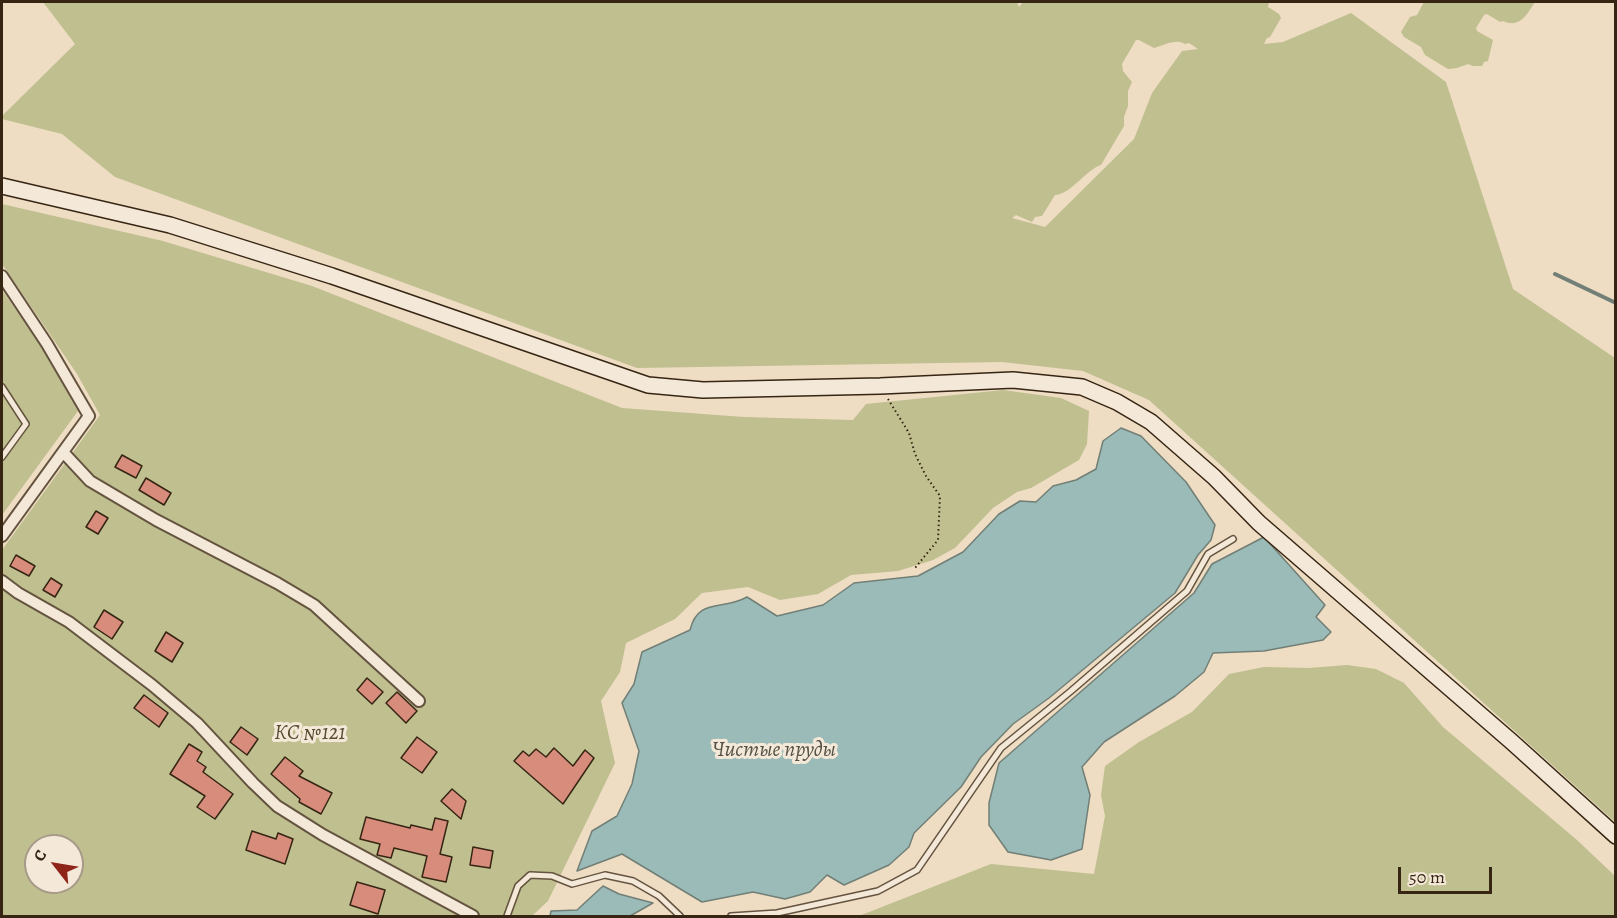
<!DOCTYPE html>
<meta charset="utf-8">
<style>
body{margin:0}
#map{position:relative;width:1617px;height:918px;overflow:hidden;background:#eedcc3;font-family:Alegreya,serif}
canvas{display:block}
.frame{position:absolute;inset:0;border:3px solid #362513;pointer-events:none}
.north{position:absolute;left:24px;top:834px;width:60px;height:60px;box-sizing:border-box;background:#f4e8d8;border:2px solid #a89a89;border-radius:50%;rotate:301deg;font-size:16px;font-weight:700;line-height:24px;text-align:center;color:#362513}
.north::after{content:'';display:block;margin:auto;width:21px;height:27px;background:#8f2418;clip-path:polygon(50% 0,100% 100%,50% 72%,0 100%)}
.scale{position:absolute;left:1398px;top:867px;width:94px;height:27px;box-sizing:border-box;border:3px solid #362513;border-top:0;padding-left:8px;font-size:18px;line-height:21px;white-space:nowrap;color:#362513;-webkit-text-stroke:4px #f4e8d8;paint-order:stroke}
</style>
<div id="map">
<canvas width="1617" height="918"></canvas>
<div class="frame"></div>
<div class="north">С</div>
<div class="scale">50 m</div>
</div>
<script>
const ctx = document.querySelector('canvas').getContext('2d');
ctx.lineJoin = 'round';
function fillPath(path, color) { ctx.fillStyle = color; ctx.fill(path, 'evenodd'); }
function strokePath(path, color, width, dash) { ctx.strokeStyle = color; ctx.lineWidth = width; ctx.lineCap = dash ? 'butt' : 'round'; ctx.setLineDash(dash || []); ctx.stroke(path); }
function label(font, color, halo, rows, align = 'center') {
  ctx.font = font + ' Alegreya,serif'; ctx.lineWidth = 6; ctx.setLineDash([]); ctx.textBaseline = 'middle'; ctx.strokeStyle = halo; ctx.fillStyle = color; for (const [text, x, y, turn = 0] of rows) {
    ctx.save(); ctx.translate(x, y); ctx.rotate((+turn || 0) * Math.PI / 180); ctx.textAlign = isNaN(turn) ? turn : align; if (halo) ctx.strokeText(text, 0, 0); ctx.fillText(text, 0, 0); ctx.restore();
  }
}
fillPath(new Path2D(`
 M43 2H1017L1019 7 1023 2H1269L1268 7 1279 14 1281 18 1270 37 1267 38 1264 44 1283 42 1351 13 1446 82 1513 289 1615 358V822L1149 400 1083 371 1002 362 637 368 115 177 62 134 2 119V116L75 44ZM1136 40H1139L1154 48C1163 46 1175 38 1185 44L1189 43 1198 49 1182 51 1152 93 1134 139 1045 227 1012 218 1016 215 1032 222 1035 217 1042 216 1055 195C1070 195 1088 168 1101 165L1124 126V117L1128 106V91L1132 82 1123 71 1122 64Z
 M1424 2H1535C1527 14 1520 29 1503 21L1500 22 1487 14 1484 15 1476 28 1477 31 1493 40 1488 61 1484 62 1482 66H1473L1468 64 1457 68 1448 69 1425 55 1421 47 1404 37 1401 32 1410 17 1417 15Z
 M2 204 163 241 312 286 622 408 744 417 853 420 866 404 1003 390 1061 398 1089 411 1087 444 1079 460 1031 488 1017 492 993 508 955 548 933 560 898 571 851 575 818 594 780 600 748 587 702 593 675 619 626 643 620 672 601 701 615 763 548 901 532 916H2V550L100 415 77 374 2 264ZM36 846H72V882H36Z
 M2 290 40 345 78 411 2 515Z
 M1347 665 1376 669 1404 683 1443 727 1577 840 1615 876V916H859L991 864 1094 874 1105 816 1101 795 1105 766 1139 742 1192 712 1229 674 1264 667 1309 668Z`), '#bfbf8f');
const water = new Path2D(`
 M1121 428 1141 436 1186 482 1215 525 1211 540 1198 555 1175 593 1049 698 1013 724 981 757 961 787 914 833 909 847 889 865 844 885 827 875 810 892 785 899 753 892 702 902 622 854 577 871 592 831 617 816 632 784 639 751 622 703 634 684 642 652 690 630C698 597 723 611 747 597L777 616 823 605 854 583 918 576 963 552 999 514 1020 501 1036 502 1053 486 1076 480 1096 469 1103 441Z
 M1264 537 1325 605 1316 617 1331 632 1323 640 1264 651 1213 653 1204 672 1175 696 1104 742 1082 767 1090 795 1082 849 1051 860 1008 852 989 825V803L999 763 1194 593 1212 564Z
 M603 886 619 894 653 903 630 916H550L551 911 577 910Z`);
fillPath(water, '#9abbb8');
strokePath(water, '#727f76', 1.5);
strokePath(new Path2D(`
 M1555 274 1616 303`), '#727f76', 4);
const building = new Path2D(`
 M122 455 142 466 136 478 115 467Z
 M146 478 171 493 164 505 139 490Z
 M96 511 108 518 98 534 86 527Z
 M16 555 35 566 29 576 10 566Z
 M51 578 62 585 55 597 43 590Z
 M104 610 123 622 112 639 94 627Z
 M166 632 183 643 172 662 155 651Z
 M367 678 383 692 372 704 357 690Z
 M397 692 417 711 406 723 386 703Z
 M144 695 168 713 159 727 134 708Z
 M241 727 258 739 247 755 230 742Z
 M417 737 437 752 422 773 401 758Z
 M189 744 202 752 197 761 206 767 203 772 233 794 215 819 197 807 205 796 170 774Z
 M554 748 573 766 585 750 594 758 563 804 514 761 523 751 529 756 536 749 546 757Z
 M285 757 303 771 299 776 332 793 321 814 299 802 300 799 271 774Z
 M452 789 466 801 461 819 441 801Z
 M366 817 410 828 411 825 432 830 435 818 448 821 440 854 452 857 446 882 422 877 427 856 394 848 391 858 377 855 380 844 360 839Z
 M252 831 276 839 278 833 293 839 285 864 246 850Z
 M473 847 493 851 490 868 470 865Z
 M357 882 385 890 378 914 350 905Z`);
fillPath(building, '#d88d7c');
strokePath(building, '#362513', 1.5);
const service = new Path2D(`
 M2 387 26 424 2 457
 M507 916 518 886 530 875 552 876 572 884 605 875 633 881 659 896 680 916
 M731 916 777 913 878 891 917 870 1001 748 1071 691 1187 591 1208 554 1233 539`);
const minor = new Path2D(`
 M2 276 47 344 89 416 2 536
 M63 452 90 481 156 520 277 583 314 605 419 701
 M2 581 18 593 69 622 152 685 197 723 253 783 277 806 323 835 473 916`);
const secondary = new Path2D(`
 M2 186 170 225 332 276 648 385 703 390 880 386 1013 380 1082 387 1117 402 1151 422 1214 477 1259 523 1512 742 1616 836`);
strokePath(service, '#64533f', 8);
strokePath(minor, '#64533f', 14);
strokePath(secondary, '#362513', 18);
strokePath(new Path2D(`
 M888 399 909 433 915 454 926 476 940 496 938 540 915 568`), '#362513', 2, [1.5, 3]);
strokePath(service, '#f4e8d8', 5);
strokePath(minor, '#f4e8d8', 10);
strokePath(secondary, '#f4e8d8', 15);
label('italic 21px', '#584c32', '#f4e8d8', [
 ["КС №121",310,734]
]);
label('italic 22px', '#545245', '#f4e8d8', [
 ["Чистые пруды",774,751]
]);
</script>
